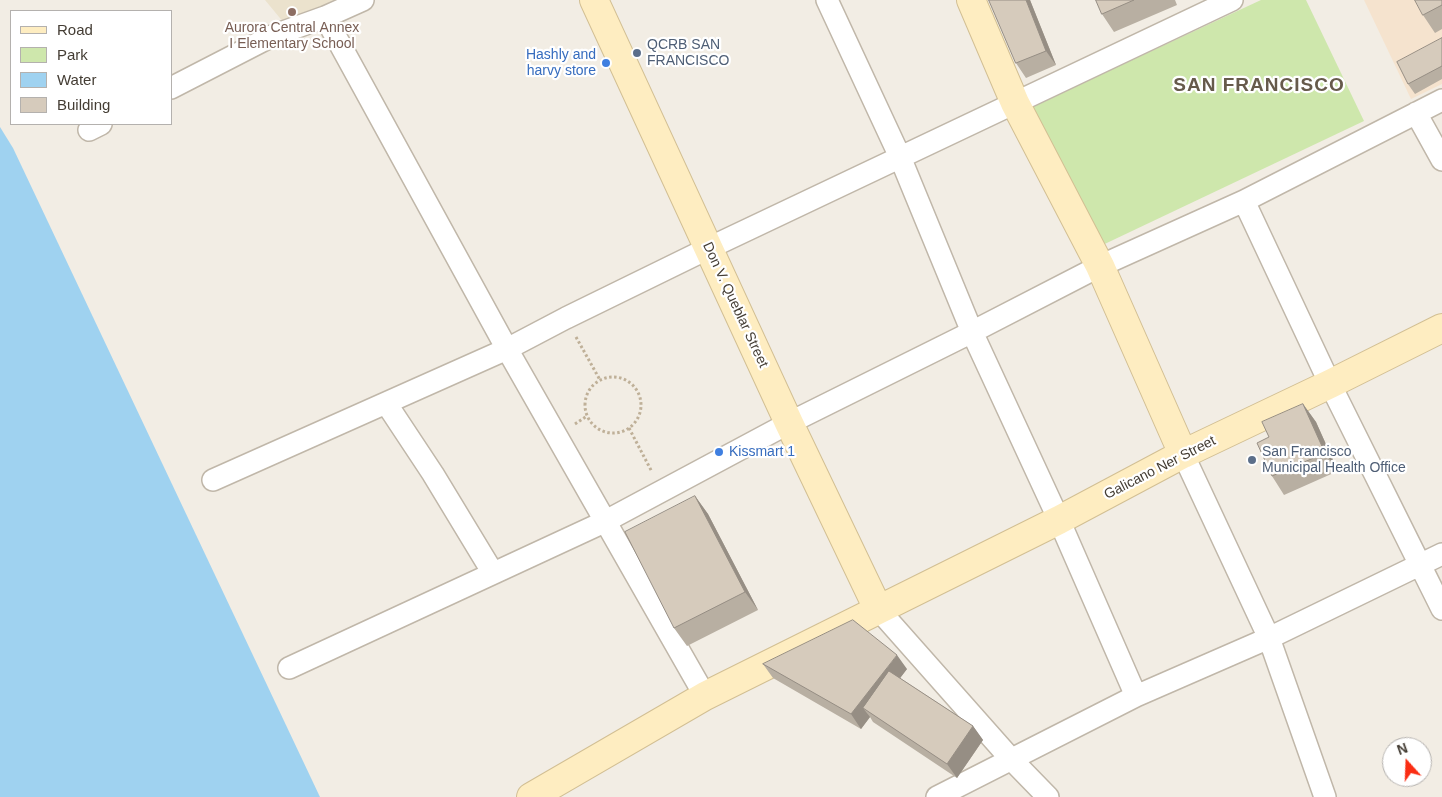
<!DOCTYPE html>
<style>
body{margin:0}
#map{position:relative;width:1442px;height:797px;overflow:hidden;background:#f2ede4;font-family:Arial,sans-serif}
canvas{display:block}
.legend{position:absolute;left:10px;top:10px;width:162px;height:115px;box-sizing:border-box;background:#fff;border:1px solid #b4b1ae;margin:0;padding:6px 9px;list-style:none;font-size:15px;color:#443d34}
.legend li{display:flex;align-items:center;gap:10px;height:25px}
.legend b{width:25px;border:1px solid #b4b1ae}
.north{position:absolute;left:1382px;top:737px;width:50px;height:50px;box-sizing:border-box;background:#fff;border:1px solid #b4b1ae;border-radius:50%;rotate:340deg;font-size:14px;font-weight:700;line-height:20px;text-align:center;color:#443d34}
.north::after{content:'';display:block;margin:auto;width:18px;height:22px;background:#fa2d13;clip-path:polygon(50% 0,100% 100%,50% 72%,0 100%)}
</style>
<div id="map">
<canvas width="1442" height="797"></canvas>
<ul class="legend">
<li><b style="height:6px;background:#feedc1"></b>Road</li>
<li><b style="height:14px;background:#cee7ac"></b>Park</li>
<li><b style="height:14px;background:#9fd2f0"></b>Water</li>
<li><b style="height:14px;background:#d6cbbc"></b>Building</li>
</ul>
<div class="north">N</div>
</div>
<script>
const ctx = document.querySelector('canvas').getContext('2d');
ctx.lineJoin = 'round';
function fillPath(path, color) { ctx.fillStyle = color; ctx.fill(path, 'evenodd'); }
function strokePath(path, color, width, dash) { ctx.strokeStyle = color; ctx.lineWidth = width; ctx.lineCap = dash ? 'butt' : 'round'; ctx.setLineDash(dash || []); ctx.stroke(path); }
function label(font, color, halo, rows, align = 'center') {
  ctx.font = font + ' Arial,sans-serif'; ctx.lineWidth = 4.5; ctx.setLineDash([]); ctx.textBaseline = 'middle'; ctx.strokeStyle = halo; ctx.fillStyle = color; for (const [text, x, y, turn = 0] of rows) {
    ctx.save(); ctx.translate(x, y); ctx.rotate((+turn || 0) * Math.PI / 180); ctx.textAlign = isNaN(turn) ? turn : align; if (halo) ctx.strokeText(text, 0, 0); ctx.fillText(text, 0, 0); ctx.restore();
  }
}
fillPath(new Path2D(`
 M1364 0H1442V84L1411 99Z`), '#f5e3ce');
fillPath(new Path2D(`
 M265 0H336L284 23Z`), '#ebe2cd');
fillPath(new Path2D(`
 M1261 0H1306L1364 121 1092 250 1029 108Z`), '#cee7ac');
fillPath(new Path2D(`
 M0 127 13 148 320 797H0Z`), '#9fd2f0');
const street = new Path2D(`
 M827 0 900 157 972 332 1059 520 1136 696
 M325 17 507 349 705 696
 M171 88 272 36 325 17 363 0
 M1416 113 1442 160
 M89 130 101 124
 M1244 201 1330 384 1442 609
 M386 403 433 474 493 573
 M1183 454 1269 638 1325 797
 M213 480 507 349 566 318 709 248 1232 0
 M878 609 1010 758 1048 797
 M289 668 604 522 789 423 972 332 1100 266 1244 201 1442 100
 M937 797 1136 696 1269 638 1442 554`);
const secondary = new Path2D(`
 M594 0 789 423 878 609
 M971 0 1015 103 1100 266 1183 454
 M531 797 705 696 1059 520 1183 454 1330 384 1442 328`);
strokePath(street, '#c0b7a9', 24);
strokePath(secondary, '#d2bf93', 30);
strokePath(new Path2D(`
 M576 337 600 380
 M585 405a28 28 0 1 1 56 0a28 28 0 1 1-56 0Z
 M575 424 587 416
 M629 428 652 472`), '#bfb098', 3, [2.5, 2.5]);
strokePath(street, '#fff', 21);
strokePath(secondary, '#feedc1', 28);
fillPath(new Path2D(`
 M989 0H1030L1056 65 1026 78 1016 63Z
 M1096 0H1175L1177 5 1114 32 1102 14Z
 M1442 0V29L1435 33 1423 15Z
 M1442 38V79L1415 94 1408 84Z
 M1303 404 1316 422 1338 471 1284 495 1272 476 1269 437Z
 M695 496 708 514 758 610 687 646 674 628Z
 M763 664 907 669 900 678 973 726 983 740 957 778 873 722 870 717 861 729 773 678Z`), '#b8afa2');
fillPath(new Path2D(`
 M1026 0H1030L1056 65 1046 51Z
 M1303 404 1316 422 1338 471 1325 453Z
 M695 496 708 514 758 610 745 592Z
 M897 655 907 669 873 714 863 708 870 717 861 729 851 714Z
 M973 726 983 740 957 778 947 764Z`), '#968e84');
const building = new Path2D(`
 M989 0H1026L1046 51 1016 63Z
 M1096 0H1134L1102 14Z
 M1415 0H1442V5L1423 15Z
 M1442 38V66L1408 84 1397 62Z
 M1303 404 1325 453 1272 476 1257 443 1269 437 1262 422Z
 M695 496 745 592 674 628 625 532Z
 M853 620 897 655 851 714 763 664Z
 M889 671 973 726 947 764 863 708Z`);
fillPath(building, '#d6cbbc');
strokePath(building, '#968e84', 1);
for (const [x, y, r, color] of [
 [292,12,5,"#8d6e63"],
 [637,53,5,"#5c6f8a"],
 [606,63,5,"#3f7fe0"],
 [719,452,5,"#3f7fe0"],
 [1252,460,5,"#5c6f8a"]
]) { const dot = new Path2D(); dot.arc(x, y, r, 0, 2 * Math.PI); ctx.fillStyle = color; ctx.fill(dot); strokePath(dot, '#fff', 2); }
label('14px', '#785e54', '#fff', [
 ["Aurora Central Annex",292,28],
 ["I Elementary School",292,44]
]);
label('14px', '#4e5e75', '#fff', [
 ["QCRB SAN",647,45],
 ["FRANCISCO",647,61],
 ["San Francisco",1262,452],
 ["Municipal Health Office",1262,468]
], 'left');
label('14px', '#366cbe', '#fff', [
 ["Hashly and",596,55],
 ["harvy store",596,71],
 ["Kissmart 1",729,452,"left"]
], 'right');
label('14px', '#443d34', '#fff', [
 ["Don V. Queblar Street",735,305,65],
 ["Galicano Ner Street",1160,468,-27]
]);
ctx.letterSpacing = '1px';
label('bold 19px', '#665a4b', '#fff', [
 ["SAN FRANCISCO",1259,86]
]);
ctx.letterSpacing = '0px';
</script>
